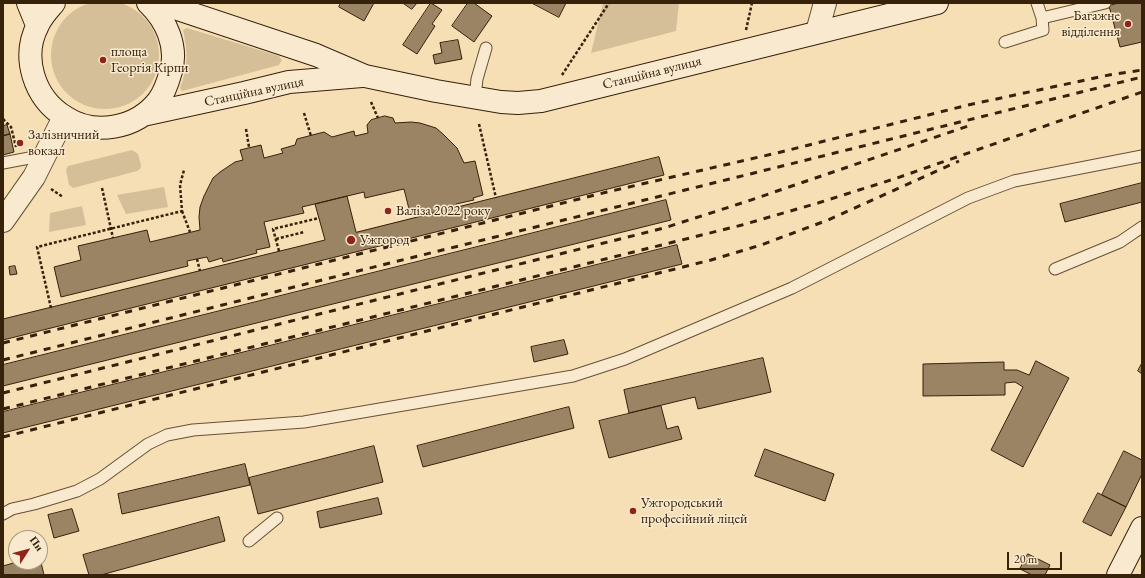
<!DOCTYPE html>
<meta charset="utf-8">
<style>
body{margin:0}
#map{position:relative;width:1145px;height:578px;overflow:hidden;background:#f6dfb5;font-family:"EB Garamond",serif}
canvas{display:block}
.frame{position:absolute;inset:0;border:4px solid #36210b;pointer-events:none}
.north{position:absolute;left:8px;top:530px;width:40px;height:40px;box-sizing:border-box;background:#f9eacf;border:1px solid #ab9a81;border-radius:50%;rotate:54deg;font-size:11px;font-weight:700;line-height:16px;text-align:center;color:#36210b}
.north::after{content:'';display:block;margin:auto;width:14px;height:18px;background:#8f2418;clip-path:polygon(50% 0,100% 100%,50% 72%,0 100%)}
.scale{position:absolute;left:1007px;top:552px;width:55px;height:18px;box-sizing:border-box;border:2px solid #36210b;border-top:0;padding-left:5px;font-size:12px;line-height:14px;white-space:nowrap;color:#36210b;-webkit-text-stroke:3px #f9eacf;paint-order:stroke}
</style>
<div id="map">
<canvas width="1145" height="578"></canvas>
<div class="frame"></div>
<div class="north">Пн</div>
<div class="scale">20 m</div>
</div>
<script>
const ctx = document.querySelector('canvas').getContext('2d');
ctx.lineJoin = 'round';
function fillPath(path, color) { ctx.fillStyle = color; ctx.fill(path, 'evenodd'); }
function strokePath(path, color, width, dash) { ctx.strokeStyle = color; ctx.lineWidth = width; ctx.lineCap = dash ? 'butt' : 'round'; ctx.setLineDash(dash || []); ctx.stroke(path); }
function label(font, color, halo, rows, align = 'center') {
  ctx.font = font + ' "EB Garamond",serif'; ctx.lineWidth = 3; ctx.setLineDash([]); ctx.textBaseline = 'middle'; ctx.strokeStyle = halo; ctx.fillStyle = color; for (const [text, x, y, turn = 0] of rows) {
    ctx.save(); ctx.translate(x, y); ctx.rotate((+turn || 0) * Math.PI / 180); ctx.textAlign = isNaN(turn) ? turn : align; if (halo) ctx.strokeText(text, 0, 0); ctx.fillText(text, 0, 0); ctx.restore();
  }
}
fillPath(new Path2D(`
 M51 55a54 54 0 1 1 108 0a54 54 0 1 1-108 0Z
 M603 3H679L676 31 591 53Z
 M187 28 279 56 282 60 279 65 182 91 180 88C188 67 188 52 183 30Z
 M132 150 138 154 141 165 140 169 137 171 73 188 69 185 66 170 68 166Z
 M164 187 168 207 126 214 117 195Z
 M82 206 86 225 49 232 50 213Z`), '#d5bf98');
const building = new Path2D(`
 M341 3H374L364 21 339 7Z
 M403 3H417L412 9Z
 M431 3 442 10 432 24 435 26 417 54 403 45Z
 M468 3H474L492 16 474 42 452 26Z
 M532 3H566L559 17Z
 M1119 3H1142V42L1120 47 1109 6Z
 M458 40 462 59 435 64 433 55 442 53 440 43Z
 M385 116 393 118 395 123 411 122 420 123 436 128 443 134 457 148 464 163 475 161 483 195 473 198 474 200 456 204 457 207 426 215 425 209 410 213 404 189 365 198 364 192 302 207 304 213 264 222 270 247 256 250 257 253 223 262 222 258 209 262 207 257 187 261 188 266 61 297 54 267 81 260 78 246 147 230 150 242 200 230 199 217 200 207 204 196 213 178 220 172 235 162 243 160 240 150 261 145 264 158 283 153 281 149 295 145 297 139 324 132 332 137 354 131 355 136 368 133 367 125 371 120Z
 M7 125 10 134 3 136V126Z
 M10 134 14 152 3 155V136Z
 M659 157 664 175 3 340V319L325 240 315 204 347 196 356 232Z
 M1142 183V202L1065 222 1060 204Z
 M666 200 671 220 3 386V365Z
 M677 245 682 264 3 433V412Z
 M15 266 17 274 10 275 9 267Z
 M564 340 568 354 534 362 531 347Z
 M763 358 771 392 698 409 695 397 629 413 624 390Z
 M1036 361 1069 378 1023 467 991 450 1023 387 1015 382 1005 383V395L923 396V364L1004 362V370H1017L1029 375Z
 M1142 363V374L1138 371Z
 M661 406 667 429 678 426 682 439 609 458 599 421Z
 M569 407 574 428 423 467 417 446Z
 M374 446 383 482 258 514 249 478Z
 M765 449 834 474 825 501 755 476Z
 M1124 451 1142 460V474L1126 507 1102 495Z
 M245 464 250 485 122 514 118 494Z
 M1098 493 1126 507 1111 536 1083 522Z
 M378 498 382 514 320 528 317 512Z
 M72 509 79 531 54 538 48 515Z
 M219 517 225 541 101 575H89L83 555Z
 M1028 554 1050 565 1045 575H1032L1020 569Z
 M40 558 44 575H3V566L17 562H40Z`);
fillPath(building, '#9a8463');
strokePath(building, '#36210b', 1);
const service = new Path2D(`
 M1037 3 1042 18 1105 3
 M1005 42 1043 30 1042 18
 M475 97 477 79 486 48
 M3 163 45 155
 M1055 269 1120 242 1142 227
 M3 514 12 509 34 504 77 491 100 479 148 444 167 435 193 430 304 422 573 376 625 359 792 288 968 198 1014 181 1142 156
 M249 541 277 518`);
const minor = new Path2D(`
 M817 32 825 3
 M3 221 34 177 64 117`);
const secondary = new Path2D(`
 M28 3 37 25
 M54 3C48 10 42 16 38 25 21 57 34 98 65 117 94 136 136 129 158 101 165 92 168 82 171 71 178 46 166 20 148 3
 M160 3 316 55 365 76 436 91 501 102 518 103 541 101 937 3
 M143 115 244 93 289 82 362 76
 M1118 575 1142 528`);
strokePath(service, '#665036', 13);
strokePath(minor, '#665036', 24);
strokePath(secondary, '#36210b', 24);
strokePath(new Path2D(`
 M746 30 752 3
 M562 75 609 3
 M371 102 378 118
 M304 113 311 136
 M3 119 11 127 16 147
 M479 124 496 198
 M246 129 249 147
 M102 188 113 238
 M51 189 63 197
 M182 211 190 232
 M276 239 304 232
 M279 251 273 229 319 218
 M197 259 200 271
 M51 308 37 247 182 211 180 185 184 170`), '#36210b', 2.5, [3, 2]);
strokePath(service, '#f9eacf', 11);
strokePath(minor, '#f9eacf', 22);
strokePath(secondary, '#f9eacf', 22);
strokePath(new Path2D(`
 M3 343 607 192 781 152 968 105 1109 75 1142 70
 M3 360 386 264 1142 77
 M3 393 664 228 745 202 971 125
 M3 409 742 225 818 203 897 178 1142 92
 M3 437 711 260 761 245 828 220 959 161`), '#36210b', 3, [7, 7]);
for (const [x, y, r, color] of [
 [1128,24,4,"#8f2418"],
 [103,60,4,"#8f2418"],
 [20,143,4,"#8f2418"],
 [388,211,4,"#8f2418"],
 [351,240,5,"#8f2418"],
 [633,511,4,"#8f2418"]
]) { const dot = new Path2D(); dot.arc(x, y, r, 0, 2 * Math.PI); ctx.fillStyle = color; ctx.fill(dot); strokePath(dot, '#f9eacf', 1.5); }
label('14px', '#36210b', '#f9eacf', [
 ["Багажне",1120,16,"right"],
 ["відділення",1120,32,"right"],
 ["площа",111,52],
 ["Георгія Кірпи",111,68],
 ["Залізничний",28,135],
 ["вокзал",28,151],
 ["Валіза 2022 року",396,211],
 ["Ужгород",360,240],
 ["Ужгородський",641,503],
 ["професійний ліцей",641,519]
], 'left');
label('14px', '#36210b', '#f9eacf', [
 ["Станційна вулиця",652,73,-14],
 ["Станційна вулиця",254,92,-12]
]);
</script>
